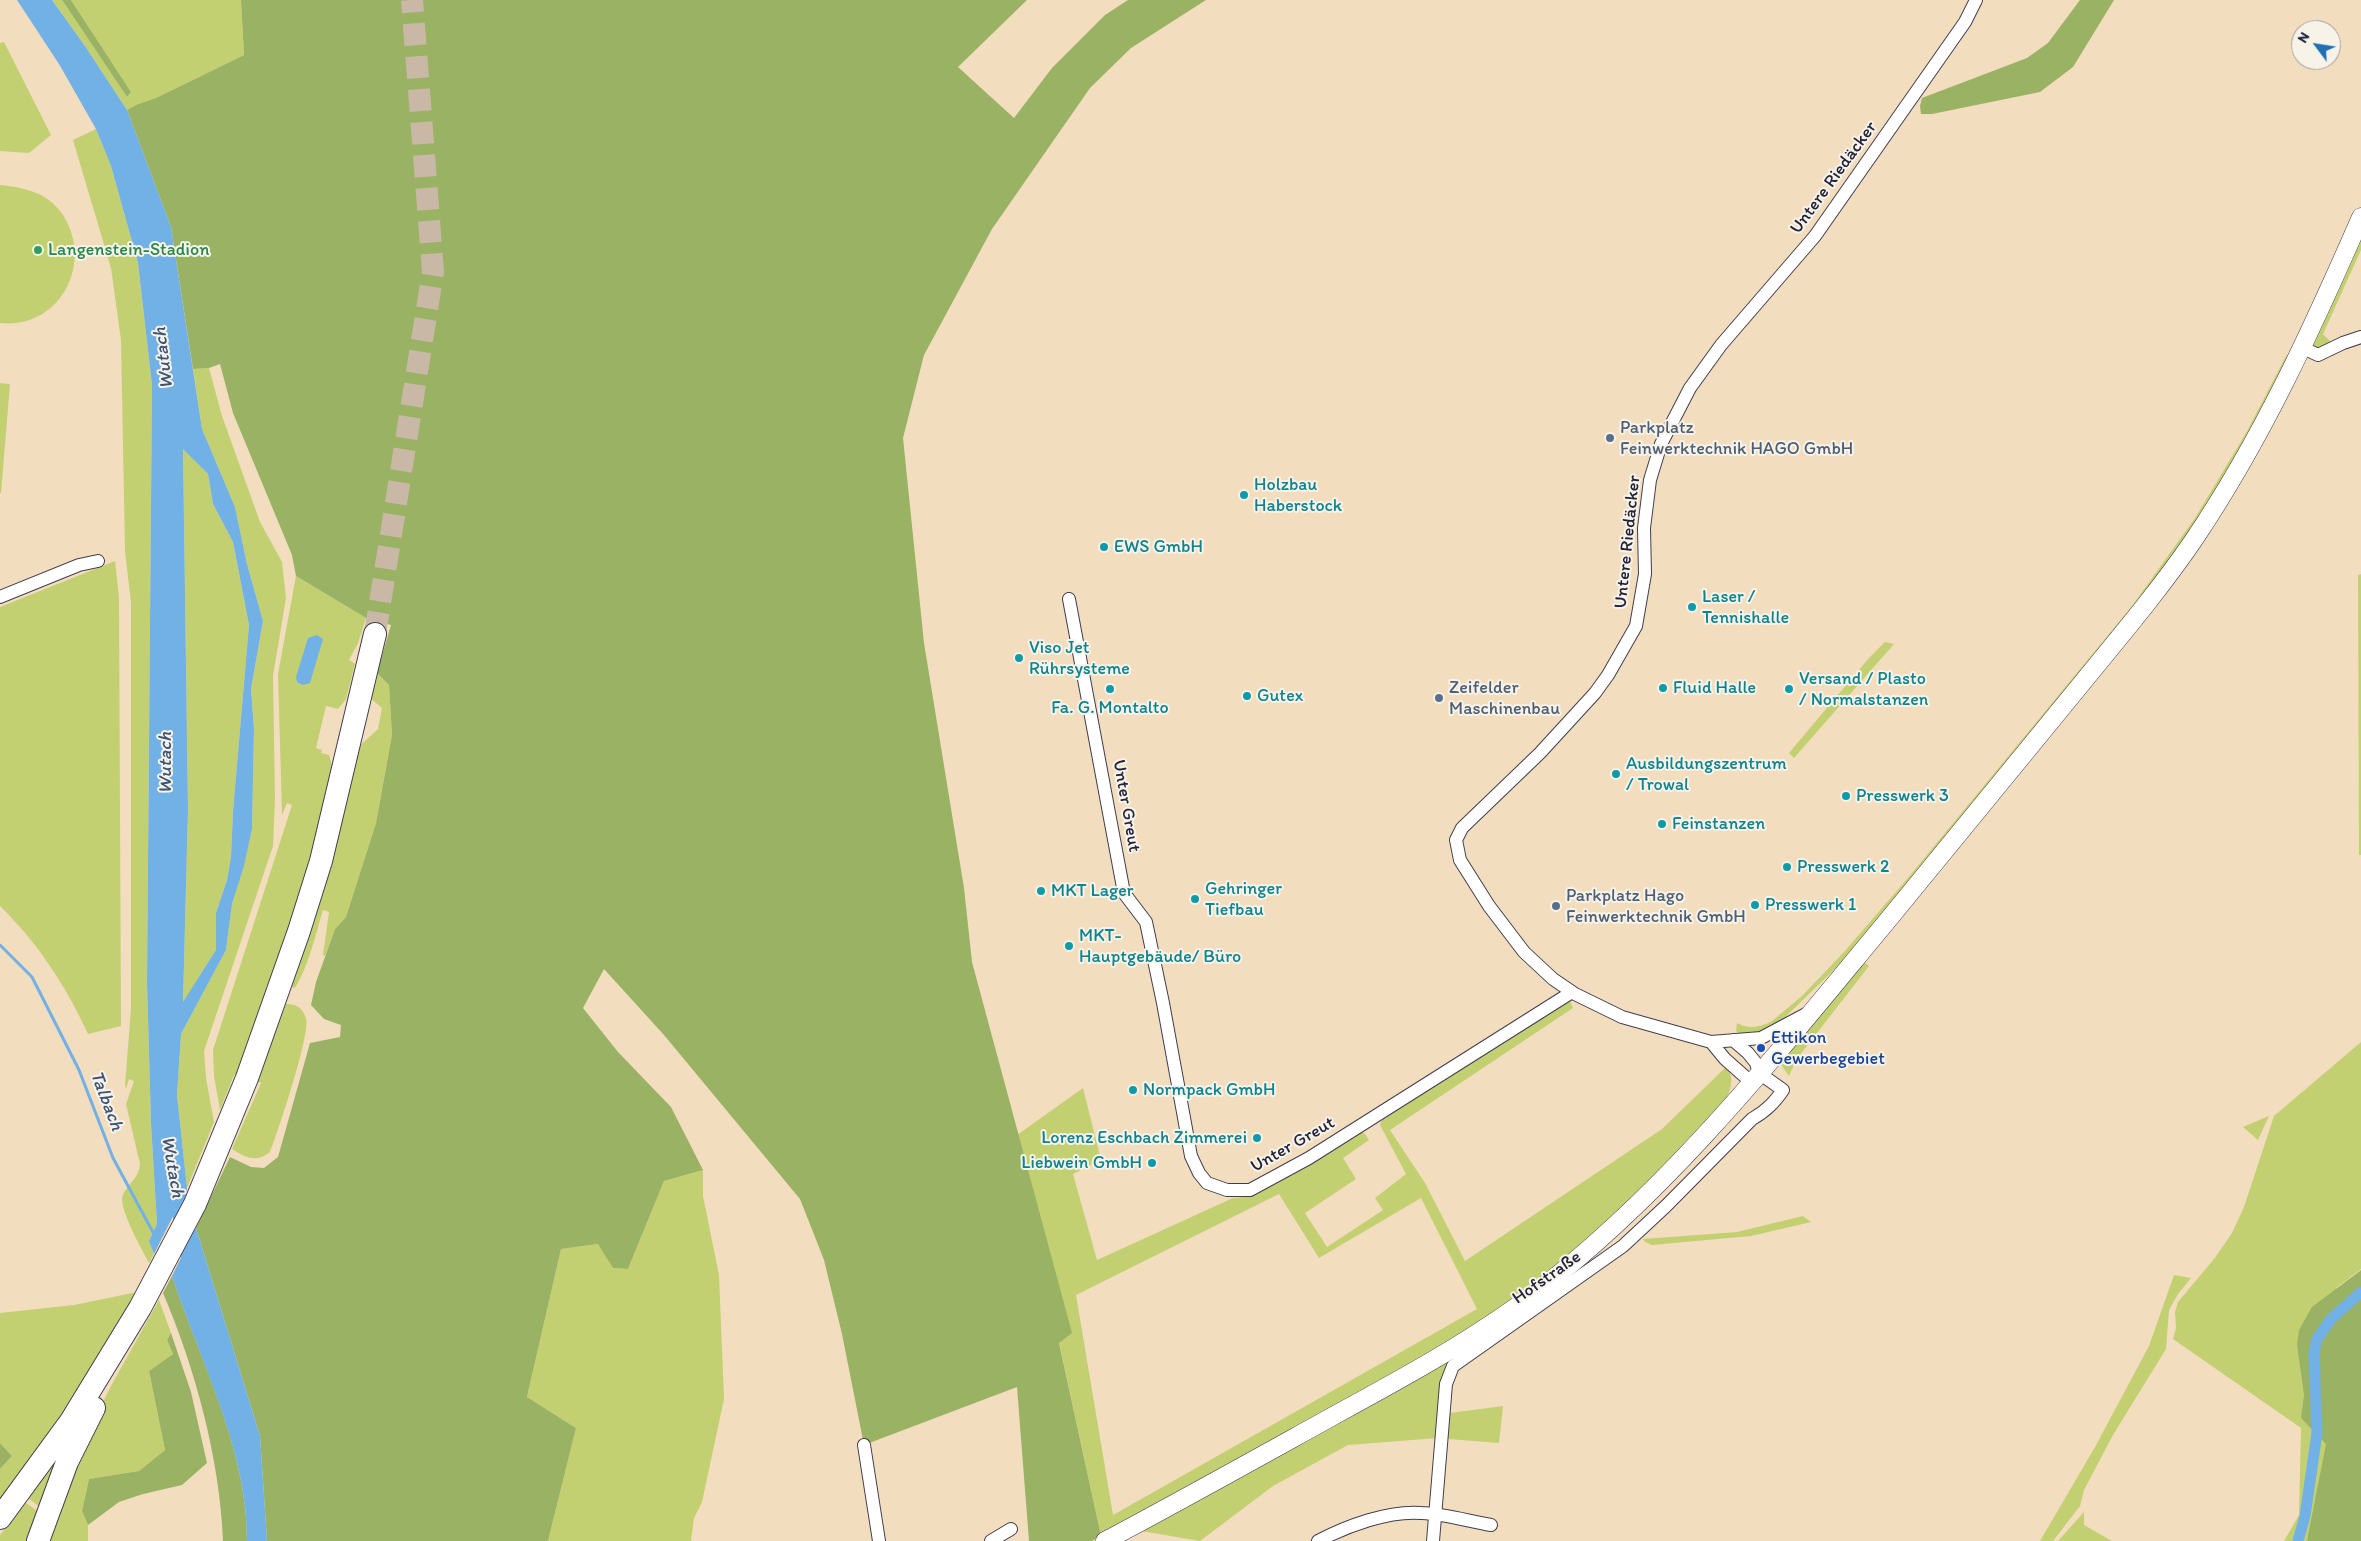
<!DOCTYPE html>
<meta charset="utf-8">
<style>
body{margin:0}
#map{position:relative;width:2361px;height:1541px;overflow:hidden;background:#f3ddbf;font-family:Itim,sans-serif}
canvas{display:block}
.north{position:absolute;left:2291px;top:20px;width:50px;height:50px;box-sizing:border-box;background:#f7f3e8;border:1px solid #a29fa3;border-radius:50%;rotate:301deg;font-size:14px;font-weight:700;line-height:20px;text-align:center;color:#22223b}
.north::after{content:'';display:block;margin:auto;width:18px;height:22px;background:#1f6fb2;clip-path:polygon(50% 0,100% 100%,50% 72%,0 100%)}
</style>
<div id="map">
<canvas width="2361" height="1541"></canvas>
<div class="north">N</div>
</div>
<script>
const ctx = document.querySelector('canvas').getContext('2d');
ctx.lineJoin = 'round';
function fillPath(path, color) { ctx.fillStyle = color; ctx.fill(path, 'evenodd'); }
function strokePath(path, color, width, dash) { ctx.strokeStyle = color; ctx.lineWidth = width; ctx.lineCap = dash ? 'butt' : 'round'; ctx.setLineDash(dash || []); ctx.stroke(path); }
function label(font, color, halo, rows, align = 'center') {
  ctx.font = font + ' Itim,sans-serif'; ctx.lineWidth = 4; ctx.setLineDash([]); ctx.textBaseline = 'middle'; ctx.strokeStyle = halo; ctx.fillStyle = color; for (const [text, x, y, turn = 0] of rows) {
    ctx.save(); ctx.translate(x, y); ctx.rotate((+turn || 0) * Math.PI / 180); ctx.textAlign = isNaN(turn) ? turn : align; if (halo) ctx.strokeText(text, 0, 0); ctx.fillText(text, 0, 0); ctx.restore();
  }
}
fillPath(new Path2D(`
 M52 0H62L127 97 131 92 71 0H241L244 55 156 98 138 104 127 110 85 46Z
 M4 42 51 135 29 153 0 151V43Z
 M96 129 111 166 138 263 152 385 147 983 151 1123 157 1224 149 1241 154 1254 149 1263C143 1251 117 1207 123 1194 129 1183 139 1178 140 1164L126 1104 134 1081 129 1079 126 1089 125 1085 131 1008V603L125 551 121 340 111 268 73 140Z
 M0 185C14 186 28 189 41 195 51 200 62 211 67 222 91 271 56 329 0 323Z
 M2361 234V250L2323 334 2332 343 2321 350 2312 345Z
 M2291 353 2215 496 2132 613 1839 965 1778 1024 1760 1032 1740 1034 1736 1031 1737 1023C1749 1030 1761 1027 1772 1021L1802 996 1844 952 1907 879 2132 606 2195 518 2246 433 2286 356Z
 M209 368 222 416 260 522 282 562 286 598 273 676 275 799 273 846 204 1051 206 1078 214 1122 187 1188 177 1095 181 1034 226 950 232 904 244 865 252 829 254 729 251 689 263 621 247 564 235 507 202 429 193 369Z
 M0 383 10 384 1 493H0Z
 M183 448 208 474 213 504 233 542 249 625 233 811 231 857 227 880 216 913V950L183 1003 188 810Z
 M115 561 119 597 121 1026 88 1034C66 986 38 943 0 906V607Z
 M2361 574V855H2359L2358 575Z
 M296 576 366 618 358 643 349 660 355 664 346 699 338 709 326 706 316 748 322 750 321 753 329 755 333 770 311 859 291 928 237 1076 234 1075 220 1110 214 1076 213 1050 292 805 287 803 282 815 278 674Z
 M1885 642 1894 644 1794 758 1789 753 1868 659Z
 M377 673 389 685 392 735 376 823 346 917 335 929 325 956 323 955 329 912 323 910C315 936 309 965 295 988L289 986 354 751 378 729 382 708 369 697Z
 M1863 961 1869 966 1796 1060 1789 1076 1780 1063Z
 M1570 1001 1573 1008 1390 1130 1425 1183 1465 1261 1662 1129 1726 1067C1734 1076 1732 1086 1727 1097L1641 1190 1549 1274 1447 1345 1101 1536 1059 1342 1071 1333 1017 1135 1083 1088 1101 1160 1073 1174 1097 1260 1233 1198 1244 1197 1359 1132 1364 1133 1369 1140 1343 1158 1356 1179 1305 1213 1327 1247 1383 1210 1375 1198 1406 1174 1380 1125 1382 1120 1559 1005ZM1279 1194 1319 1258 1421 1198 1477 1309 1113 1515 1076 1295Z
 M286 1004C296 1004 302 1007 306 1018 311 1033 278 1132 270 1152 257 1163 246 1158 232 1149L261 1083 257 1081Z
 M2361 1042V1269L2336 1288 2361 1541H2284L2299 1515 2301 1428 2173 1339 2176 1328 2175 1312 2178 1302 2214 1259 2232 1233 2244 1207 2274 1116Z
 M2269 1116 2258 1140 2243 1127Z
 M703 1170V1196L719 1275 724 1399 702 1502 694 1518 691 1541H548L576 1428 527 1397 561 1249 599 1244 613 1268 628 1269 664 1181Z
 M1803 1216 1811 1222 1751 1236 1652 1245 1645 1242 1643 1239 1737 1232Z
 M2174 1275 2191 1278 2178 1294 2169 1310 2166 1349 2113 1435 2084 1490 2080 1506 2053 1541H2040L2095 1447 2149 1346Z
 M137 1292 81 1392 0 1507V1469L12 1456 0 1443V1313L74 1305Z
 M159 1300 171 1333 167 1340 173 1354 149 1371 165 1450 139 1471 89 1479 82 1511 88 1525V1541H44L74 1460 112 1384Z
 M1447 1360 1450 1365 1438 1438 1348 1445 1273 1486 1200 1541 1141 1531Z
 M1503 1406 1499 1443 1448 1439 1450 1413Z
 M63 1449 41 1508 28 1498Z
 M26 1503 39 1512 30 1541H0V1535Z
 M2084 1512V1525L2112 1541H2058Z`), '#c3d071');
fillPath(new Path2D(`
 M62 0H71L131 92 127 97Z
 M241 0H1027L958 67 1014 118 1052 68 1105 15 1128 0H1206L1131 48 1090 88 992 229 924 355 903 438 924 643 964 888 972 962 1072 1333 1059 1343 1101 1536 1092 1541H1029L1017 1387 864 1445 842 1334 824 1260 800 1199 664 1035 604 969 583 1008 618 1052 671 1107 703 1170 664 1181 628 1269 613 1268 598 1244 561 1249 527 1397 576 1428 548 1541H267L260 1436 196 1228 230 1157 251 1167 264 1168 278 1157 310 1043 340 1037 341 1025 324 1019 311 1005 316 982 335 929 346 917 376 823 392 735 389 685 377 673 391 625 366 618 296 576 292 555 233 413 220 364 209 368 193 369 171 227 127 110 138 104 156 98 244 55Z
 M2080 0H2114L2073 67 2040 92 1932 114H1921L1920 106 1922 98 2027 58 2048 43Z
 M2361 1270V1541H2307L2326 1444 2301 1418 2304 1395 2297 1345 2299 1330 2312 1307Z
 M172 1276C200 1360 248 1451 247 1541H223C220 1459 195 1368 163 1293Z
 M171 1333 191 1392 207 1463 182 1485 143 1494 119 1502 88 1525 82 1511 89 1479 139 1471 165 1450 149 1371 173 1354 167 1340Z
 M0 1443 12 1456 0 1469Z`), '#9ab263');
fillPath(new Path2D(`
 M17 0H52L85 46 127 110 171 227 202 429 235 507 247 564 263 621 251 689 254 729 252 829 244 866 232 904 226 950 181 1034 177 1095 187 1188 154 1254 149 1241 157 1224 151 1123 147 983 152 385 138 263 111 166 96 129 59 64ZM183 449 208 474 213 504 233 542 249 625 233 811 231 857 227 880 216 913V950L183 1002 188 810Z
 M317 635 323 639 310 683 303 685 297 682 296 677 308 638Z
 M196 1228 260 1436 267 1541H247C248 1451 200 1361 172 1276Z`), '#71b1e5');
strokePath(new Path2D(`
 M0 945 32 977 79 1070 113 1158 155 1236`), '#71b1e5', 3);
strokePath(new Path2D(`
 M2298 1541 2305 1516 2317 1433 2314 1353 2317 1339 2331 1319 2361 1292`), '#71b1e5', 11);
strokePath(new Path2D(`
 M175 1180 193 1270`), '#71b1e5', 19);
strokePath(new Path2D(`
 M375 634 433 272 412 0`), '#c9b8a5', 22, [22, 11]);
const street = new Path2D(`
 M2303 348 2318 355 2343 343 2361 337
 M0 597 79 565 98 561
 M1069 599 1124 893 1146 922 1163 1003 1191 1156 1199 1173 1207 1183 1227 1190H1250L1309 1158 1572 992
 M1806 1014 1761 1038 1711 1042 1622 1017 1575 994 1553 979 1524 952 1489 906 1460 860 1456 840 1462 828 1540 753 1595 693 1608 675 1636 626 1645 574 1644 528 1650 480 1661 444 1690 388 1721 345 1815 236 1965 22 1976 0
 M1711 1042 1725 1059 1751 1082
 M864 1445 879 1541
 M991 1541 1011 1529
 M1318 1541C1347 1526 1389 1510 1422 1513 1445 1514 1468 1521 1491 1525
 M1433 1541 1446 1384 1453 1366 1623 1246 1666 1206 1752 1119C1766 1111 1774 1103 1783 1090L1759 1073 1756 1063 1748 1053 1733 1040`);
const secondary = new Path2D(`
 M1105 1541C1182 1500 1259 1457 1335 1415 1403 1378 1473 1340 1535 1293 1671 1189 1779 1051 1888 920 1951 843 2015 766 2078 688 2117 640 2158 592 2193 541 2262 439 2312 329 2361 217`);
const highway = new Path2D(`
 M0 1518 71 1421 140 1308 195 1204 247 1078 299 931 321 861 375 634
 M38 1541 67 1462 94 1408`);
strokePath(street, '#413e4f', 14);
strokePath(secondary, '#413e4f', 19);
strokePath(highway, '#413e4f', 24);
strokePath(street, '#fff', 12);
strokePath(secondary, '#fff', 18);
strokePath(highway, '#fff', 22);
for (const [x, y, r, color] of [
 [38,250,5,"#2e9e5b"],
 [1610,438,5,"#5c6f8a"],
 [1244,495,5,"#0f9aa8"],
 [1104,547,5,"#0f9aa8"],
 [1692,607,5,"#0f9aa8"],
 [1019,658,5,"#0f9aa8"],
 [1663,688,5,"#0f9aa8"],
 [1110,689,5,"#0f9aa8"],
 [1789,689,5,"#0f9aa8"],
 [1247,696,5,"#0f9aa8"],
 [1439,698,5,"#5c6f8a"],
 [1616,774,5,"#0f9aa8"],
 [1846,796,5,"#0f9aa8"],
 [1662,824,5,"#0f9aa8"],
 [1787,867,5,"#0f9aa8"],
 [1041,891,5,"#0f9aa8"],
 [1195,899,5,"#0f9aa8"],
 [1755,905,5,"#0f9aa8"],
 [1556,906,5,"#5c6f8a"],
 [1069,946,5,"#0f9aa8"],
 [1761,1048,5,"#1a4fb4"],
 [1133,1090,5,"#0f9aa8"],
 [1257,1138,5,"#0f9aa8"],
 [1152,1163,5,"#0f9aa8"]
]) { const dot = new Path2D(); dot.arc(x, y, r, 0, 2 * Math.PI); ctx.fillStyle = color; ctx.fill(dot); strokePath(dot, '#f7f3e8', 2); }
label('18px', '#22223b', '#f7f3e8', [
 ["Untere Riedäcker",1834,178,-54],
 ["Untere Riedäcker",1628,542,-84],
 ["Unter Greut",1126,806,80],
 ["Unter Greut",1293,1145,-30],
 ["Hofstraße",1547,1278,-35]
]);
label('18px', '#27864d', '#f7f3e8', [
 ["Langenstein-Stadion",48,250]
], 'left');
label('18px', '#4e5e75', '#f7f3e8', [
 ["Parkplatz",1620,428],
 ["Feinwerktechnik HAGO GmbH",1620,449],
 ["Zeifelder",1449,688],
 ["Maschinenbau",1449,709],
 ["Parkplatz Hago",1566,896],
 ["Feinwerktechnik GmbH",1566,917]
], 'left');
label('18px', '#0d838f', '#f7f3e8', [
 ["Holzbau",1254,485],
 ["Haberstock",1254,506],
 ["EWS GmbH",1114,547],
 ["Laser /",1702,597],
 ["Tennishalle",1702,618],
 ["Viso Jet",1029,648],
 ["Rührsysteme",1029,669],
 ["Versand / Plasto",1799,679],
 ["/ Normalstanzen",1799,700],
 ["Fluid Halle",1673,688],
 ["Gutex",1257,696],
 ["Fa. G. Montalto",1110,708,"center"],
 ["Ausbildungszentrum",1626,764],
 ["/ Trowal",1626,785],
 ["Presswerk 3",1856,796],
 ["Feinstanzen",1672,824],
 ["Presswerk 2",1797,867],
 ["Gehringer",1205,889],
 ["Tiefbau",1205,910],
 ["MKT Lager",1051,891],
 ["Presswerk 1",1765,905],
 ["MKT-",1079,936],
 ["Hauptgebäude/ Büro",1079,957],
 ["Normpack GmbH",1143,1090],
 ["Lorenz Eschbach Zimmerei",1247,1138,"right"],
 ["Liebwein GmbH",1142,1163,"right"]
], 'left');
label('18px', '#164399', '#f7f3e8', [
 ["Ettikon",1771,1038],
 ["Gewerbegebiet",1771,1059]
], 'left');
label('italic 19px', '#3e5476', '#f7f3e8', [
 ["Wutach",164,358,-97],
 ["Wutach",166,763,-90],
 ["Talbach",106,1101,69],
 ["Wutach",172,1167,80]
]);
</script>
